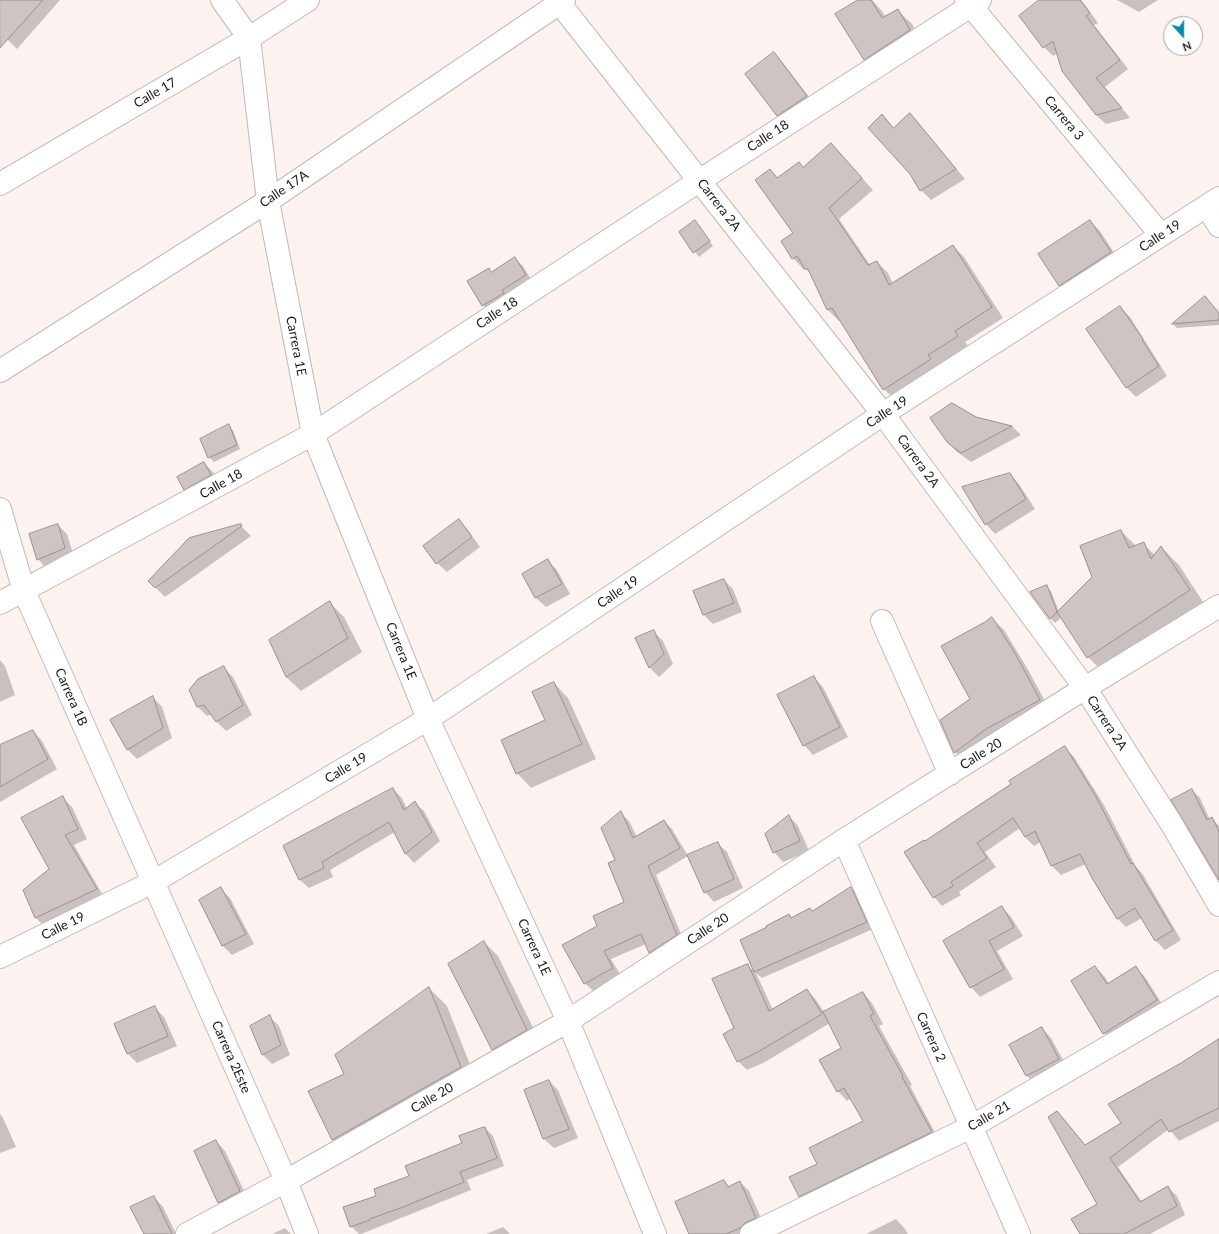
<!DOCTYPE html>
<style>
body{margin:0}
#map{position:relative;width:1219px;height:1234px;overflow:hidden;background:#fcf2f0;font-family:Lato,sans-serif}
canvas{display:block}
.north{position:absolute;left:1163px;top:16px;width:40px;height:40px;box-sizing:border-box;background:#fff;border:1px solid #a4a3a2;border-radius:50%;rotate:159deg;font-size:11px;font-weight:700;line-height:16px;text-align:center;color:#1b1817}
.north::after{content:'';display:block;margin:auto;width:14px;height:18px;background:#038bab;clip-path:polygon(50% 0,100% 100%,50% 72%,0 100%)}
</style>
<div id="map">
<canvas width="1219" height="1234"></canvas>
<div class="north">N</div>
</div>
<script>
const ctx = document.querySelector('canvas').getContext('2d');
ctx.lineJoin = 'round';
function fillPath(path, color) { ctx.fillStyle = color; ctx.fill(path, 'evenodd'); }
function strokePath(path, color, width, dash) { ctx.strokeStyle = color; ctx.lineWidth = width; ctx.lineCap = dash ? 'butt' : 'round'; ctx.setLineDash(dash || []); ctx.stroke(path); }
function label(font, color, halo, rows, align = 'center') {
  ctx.font = font + ' Lato,sans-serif'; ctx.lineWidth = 3; ctx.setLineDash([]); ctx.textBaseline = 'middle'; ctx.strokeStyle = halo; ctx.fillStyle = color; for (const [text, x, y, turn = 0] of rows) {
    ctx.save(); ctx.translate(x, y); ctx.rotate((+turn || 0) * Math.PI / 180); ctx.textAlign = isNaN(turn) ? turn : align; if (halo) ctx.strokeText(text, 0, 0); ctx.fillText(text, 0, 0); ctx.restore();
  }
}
fillPath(new Path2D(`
 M0 0H60L17 49 0 32Z
 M860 0H872L881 10 886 17 897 10 912 24 924 45 879 74 864 59Z
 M1041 0H1081L1083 2 1098 23 1094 25 1128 69 1105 87 1130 118 1106 124 1096 115 1058 53 1053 56 1044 47 1020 16Z
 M1117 0H1158L1139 12Z
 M774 53 783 63 816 106 787 125 777 115Z
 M882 115 894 128 910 115 919 124 965 179 931 200 921 190 911 173Z
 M831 144 873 190 839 219 870 265 877 262 888 273 893 284 953 246 964 257 1003 318 965 342 969 347 895 400 884 389 841 321H839L828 310 811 274 806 269 804 270 793 258 795 233 770 170 778 178 804 168Z
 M1090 221 1100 231 1120 262 1069 295 1060 285Z
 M699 226 713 246 699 257 680 233Z
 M515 259 523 266 533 283 491 313 483 305 469 281 492 273Z
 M1120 307 1130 317 1167 376 1136 397 1126 387Z
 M1219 313V325L1177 328 1173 324Z
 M976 418 1012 426 1021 435 971 462 957 452 947 442Z
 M228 425 233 430 240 449 214 462 209 457Z
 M204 463 214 473 220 485 194 499 184 489Z
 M1010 474 1019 484 1035 509 995 534 986 524Z
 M459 521 468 530 480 547 447 572 437 563Z
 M58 525 67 534 74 557 47 569 38 559Z
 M240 525 251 536 165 597 155 587Z
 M1121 531 1136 546 1143 544 1155 555 1161 547 1179 565 1207 608 1106 675 1088 657 1062 617 1055 623 1050 618 1046 586 1051 591 1059 612 1093 577Z
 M548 561 557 570 570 594 546 607 536 598 523 574Z
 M724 580 733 589 742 612 713 624 704 615 694 592Z
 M329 602 344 617 362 652 301 691 286 677Z
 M992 618 1004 630 1027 668 1051 712 967 764 955 752 941 720 971 699Z
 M653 631 663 641 673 664 659 677 650 668 637 638Z
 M0 660 5 666 15 695 0 702Z
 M224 668 233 677 252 715 226 731 217 722 212 714 207 716 198 707 190 690Z
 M814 678 823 687 848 737 813 755 804 745Z
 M554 683 568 698 596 759 531 788 517 773 546 720Z
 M153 697 162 707 172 738 137 759 128 750 111 720Z
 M33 731 42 741 57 769 0 802V746Z
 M1065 748 1074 757 1104 805 1136 867 1142 873 1181 940 1165 950 1156 941 1142 918 1126 927 1117 918 1086 864 1061 875 1052 866 1041 842 1034 846 1025 837 1020 828 985 852 996 867 959 892 961 895 942 906 934 897 925 842Z
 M393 789 402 798 407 809 415 803 424 811 440 841 414 863 406 854 395 832 330 870 333 877 309 888 300 880Z
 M1192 790 1200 798 1210 820 1212 819 1219 826V879Z
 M63 798 72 807 87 839 74 845 105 899 45 927 35 917 51 869Z
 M621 813 629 821 637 837 664 821 672 829 688 856 656 875 685 943 658 961 650 952 646 944 611 959 621 976 593 991 585 983 599 926 626 903 617 861Z
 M789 816 798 826 809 851 783 862 774 852Z
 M717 843 727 852 743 888 714 902 705 892Z
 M851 888 858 896 873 929 762 978 756 973 773 1010 807 990 816 1000 824 1012 863 993 872 1003 883 1024 879 1026 912 1085 910 1086 940 1142 809 1206 799 1196 818 1165 864 1122 851 1098 847 1101 838 1091 842 1048 830 1023 765 1062 747 1070 738 1061 735 1029 747 965 756 973 741 940 768 928 789 915 792 918 812 912Z
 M221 889 230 898 254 944 232 955 222 945Z
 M1002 907 1011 917 1023 936 997 951 1013 979 980 997 971 987Z
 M484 942 498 956 541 1044 507 1063 493 1049Z
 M1095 967 1105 977 1109 984 1136 968 1145 977 1166 1010 1113 1043 1104 1033 1072 981Z
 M429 988 447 1006 478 1085 351 1158 333 1140 309 1092 345 1074Z
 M155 1008 164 1017 177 1046 137 1063 128 1054Z
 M270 1017 279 1026 290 1055 272 1064 262 1054Z
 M1042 1028 1051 1038 1068 1069 1036 1085 1027 1076 1010 1045Z
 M1219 1040V1121L1179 1141 1169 1129 1118 1167 1142 1202 1168 1187 1177 1196 1185 1215 1150 1234H1082L1098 1205 1057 1112 1086 1146 1122 1124 1181 1063Z
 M549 1081 558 1090 578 1138 554 1148 544 1139 525 1090Z
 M0 1114 3 1118 16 1147 0 1153Z
 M485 1128 493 1136 504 1166 467 1180 471 1190 361 1234H359L351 1226 377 1196 463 1144Z
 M216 1141 225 1151 249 1201 229 1212 219 1202 195 1151Z
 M724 1181 730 1187 740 1182 749 1191 765 1227 753 1234H690Z
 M154 1197 163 1207 176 1234H145Z
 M896 1219 905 1229 908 1234H866Z
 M503 1227 510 1234H486Z
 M285 1228 291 1234H272Z`), '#0003');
const building = new Path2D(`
 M0 0H43L0 48Z
 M858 0H871L882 18 898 9 910 30 864 60 835 14Z
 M1039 0H1080L1090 13 1086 16 1120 60 1096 78 1122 108 1096 115 1062 71 1053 41 1043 48 1019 16Z
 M774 52 807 96 777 116 745 74Z
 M910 113 956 169 920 191 910 174 868 128 882 114 893 128Z
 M831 143 862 178 829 208 868 265 877 261 889 285 953 245 992 307 955 331 958 336 928 355 931 359 883 390 832 308 827 310 808 269H805L797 256 792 259 781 241 793 233 755 180 770 169 777 178 799 162 803 167Z
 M695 220 710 241 693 253 679 232Z
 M1090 220 1111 252 1059 286 1038 254Z
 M515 257 526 275 502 290 504 293 482 306 467 281 489 268 491 272Z
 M1205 296 1219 313V320L1172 324Z
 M1120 306 1143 339 1142 340 1159 366 1126 388 1086 329Z
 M952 403 976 417 1012 426 961 453 947 442 930 418Z
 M229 424 237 445 208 458 200 439Z
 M204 462 211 475 184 490 177 477Z
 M1010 473 1026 499 985 525 962 487Z
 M459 519 472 537 436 564 423 546Z
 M58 524 65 548 37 560 29 534Z
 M241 524 242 526 155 588 148 581 189 538Z
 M1121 530 1129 548 1144 542 1151 559 1161 546 1190 590 1087 658 1057 612 1092 577 1080 546Z
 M548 559 562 584 535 598 522 574Z
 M724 579 734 603 703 615 693 591Z
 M1047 585 1057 612 1050 619 1030 592Z
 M330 601 348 638 286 677 269 640Z
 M992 617 1016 655 1040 700 986 729 954 753 940 720 970 699 941 646 985 622Z
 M654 630 664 654 649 668 635 638Z
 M224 666 243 705 216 722 204 705 197 707 189 690 198 679Z
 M814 676 840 727 803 746 777 695Z
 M554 682 582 744 516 774 501 740 545 720 532 692Z
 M153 696 163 728 127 750 110 720Z
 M33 730 48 759 0 787V745Z
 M1065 746 1095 795 1131 864 1133 863 1173 930 1155 941 1135 908 1117 919 1092 878 1080 854 1051 866 1035 831 1025 837 1013 818 977 843 987 858 951 882 953 886 933 898 904 852 924 840 925 841 1011 784 1009 781Z
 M393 788 404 810 415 801 432 832 405 854 389 822 322 862 324 868 299 880 283 846Z
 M1192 789 1207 820 1212 817 1219 831V880L1171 800Z
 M63 796 78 829 65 835 97 889 35 918 23 890 49 869 21 818Z
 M621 811 633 838 664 820 680 848 648 866 677 935 649 953 641 934 604 951 613 968 584 984 562 945 597 926 593 916 624 902 608 863 615 860 601 828Z
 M789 815 800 841 773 853 765 834Z
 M718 842 734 879 704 893 687 855Z
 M221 887 246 934 222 946 199 900Z
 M851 887 867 922 754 972 740 940 767 927 766 926 789 914 791 918 810 908 812 911Z
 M1002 906 1014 927 989 941 1004 969 970 988 943 941Z
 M484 941 527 1030 492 1050 448 964Z
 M748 964 769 1011 807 989 822 1014 756 1053 737 1062 723 1034 734 1028 712 979Z
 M1095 966 1107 984 1136 966 1157 1000 1103 1034 1071 981Z
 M429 987 461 1067 332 1140 308 1091 344 1074 335 1055Z
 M863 992 874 1014 870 1016 903 1076 902 1077 932 1132 799 1197 789 1177 817 1164 809 1148 863 1121 844 1088 837 1092 819 1060 841 1048 823 1012Z
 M155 1006 168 1036 127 1054 114 1024Z
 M270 1015 281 1045 262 1055 250 1026Z
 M1042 1027 1059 1059 1026 1076 1009 1045Z
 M1219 1039V1108L1169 1132 1161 1119 1110 1158 1140 1202 1168 1186 1177 1206 1124 1234H1080L1071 1219 1097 1204 1048 1117 1057 1111 1085 1145 1121 1123 1108 1104 1181 1063Z
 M549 1080 569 1129 543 1139 524 1090Z
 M485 1127 497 1158 460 1172 464 1182 403 1207 370 1219V1220L350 1227 343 1207 376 1196 374 1189 409 1176 405 1166 462 1143 459 1136Z
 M216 1140 240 1191 218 1203 194 1151Z
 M724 1180 728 1187 740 1181 756 1218 745 1223 740 1228 726 1234H689L675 1202Z
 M154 1196 172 1234H144L130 1207Z`);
fillPath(building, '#cec4c3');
strokePath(building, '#9a908f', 1);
const street = new Path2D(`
 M222 0 249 38 268 201 313 434 428 719 568 1021 655 1234
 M557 0 883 414 1085 688 1171 823 1219 905
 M966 0 1161 235
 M0 184 249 38 308 0
 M1207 206 1219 226
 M0 371 268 201 564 0
 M0 509 24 591 286 1181 307 1234
 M0 603 313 434 699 181 980 0
 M882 621 950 774
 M844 840 1019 1234
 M0 957 153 882 428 719 883 414 1219 198
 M187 1234 286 1181 568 1021 844 840 1085 688 1219 606
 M751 1234 971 1127 1219 982`);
strokePath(street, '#c3b8b7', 24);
strokePath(street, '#fff', 22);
label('13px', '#1b1817', '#fff', [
 ["Calle 17",155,93,-30],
 ["Carrera 3",1064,118,50],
 ["Calle 18",768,136,-33],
 ["Calle 17A",284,189,-34],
 ["Carrera 2A",719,205,52],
 ["Calle 19",1160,236,-33],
 ["Calle 18",497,313,-33],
 ["Carrera 1E",296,346,79],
 ["Calle 19",887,412,-33],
 ["Carrera 2A",918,461,54],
 ["Calle 18",221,484,-29],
 ["Calle 19",618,592,-34],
 ["Carrera 1E",401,651,68],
 ["Carrera 1B",71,697,66],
 ["Carrera 2A",1107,723,57],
 ["Calle 20",981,754,-32],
 ["Calle 19",346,768,-31],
 ["Calle 19",63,926,-26],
 ["Calle 20",708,929,-33],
 ["Carrera 1E",534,947,65],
 ["Carrera 2",931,1037,66],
 ["Carrera 2Este",231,1057,66],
 ["Calle 20",432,1098,-30],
 ["Calle 21",989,1116,-30]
]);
</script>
